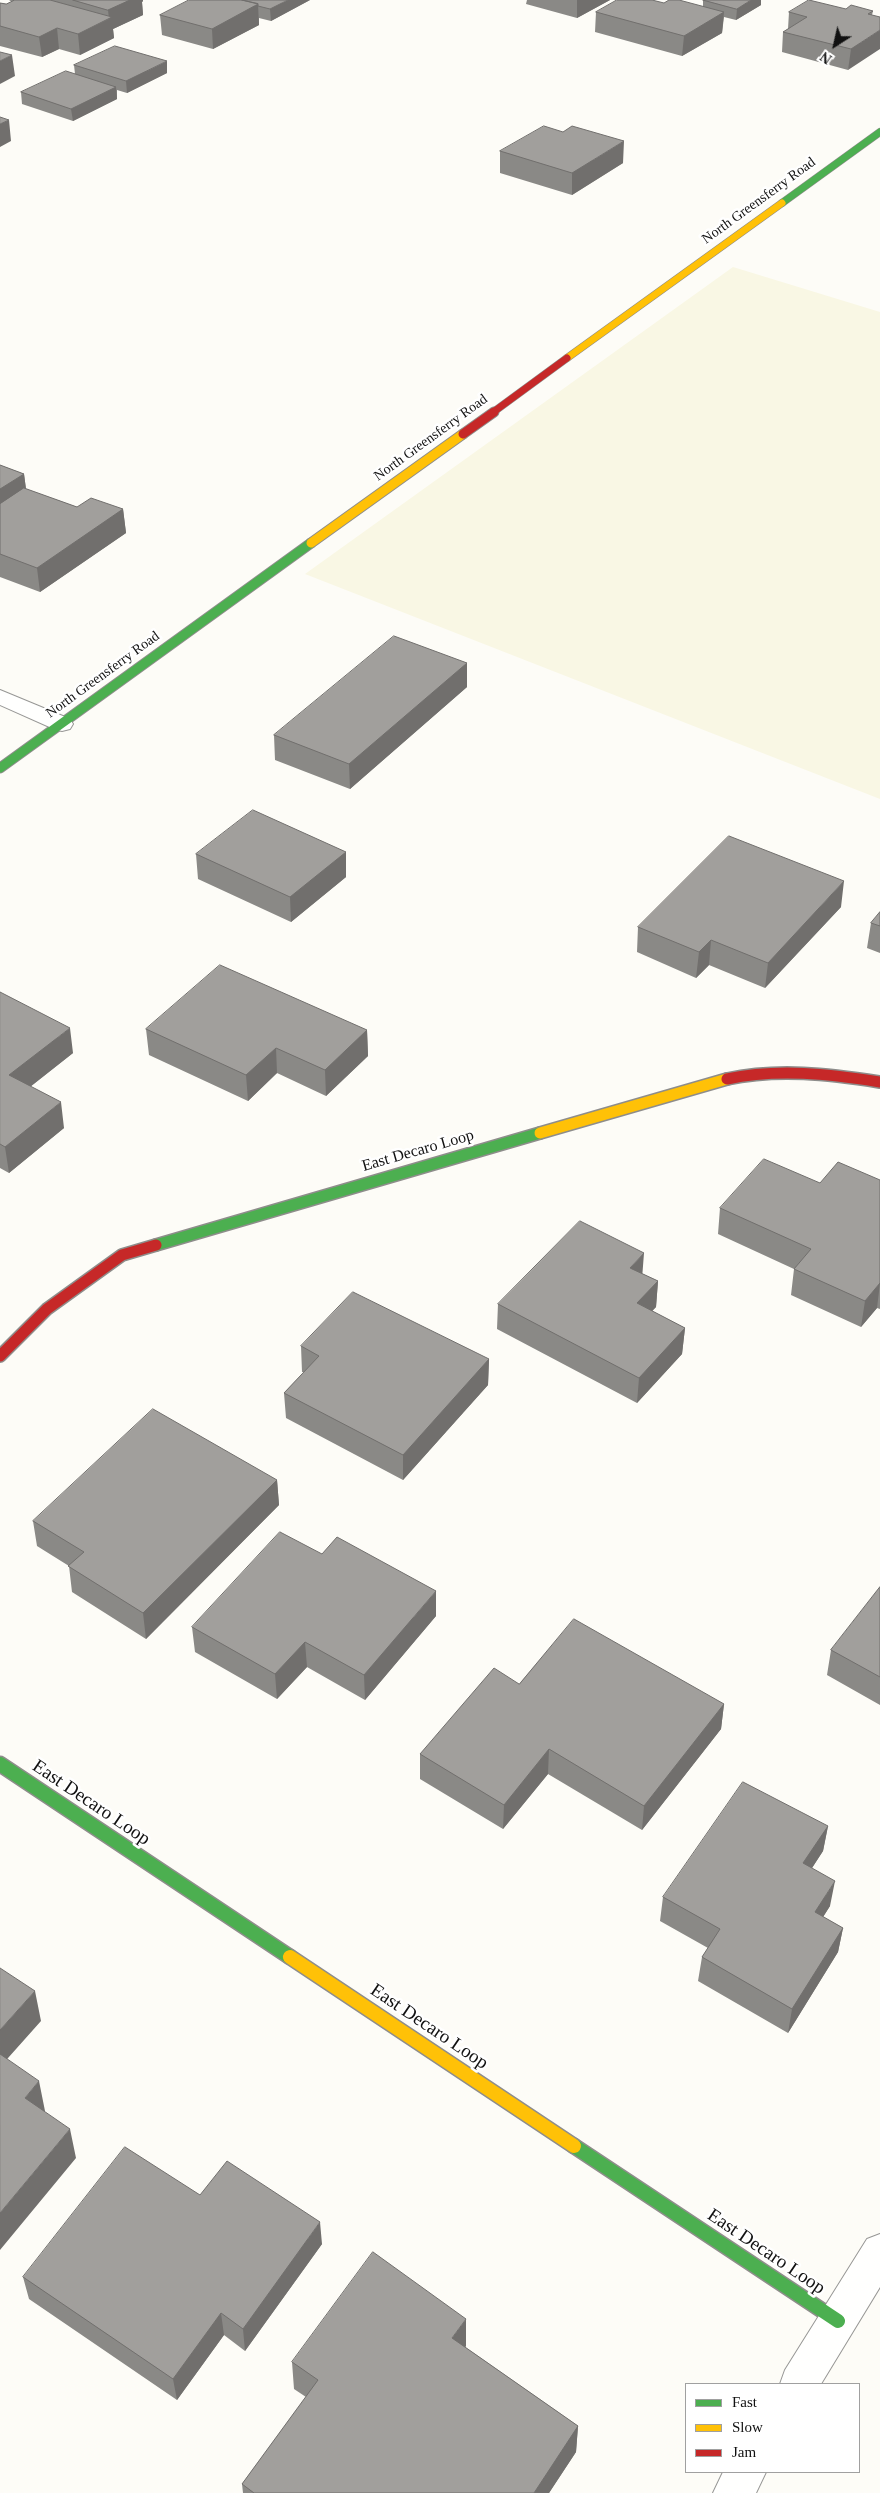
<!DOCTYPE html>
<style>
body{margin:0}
#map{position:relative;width:880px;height:2493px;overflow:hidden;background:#fdfcf7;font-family:Georgia,serif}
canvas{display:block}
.legend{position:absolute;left:685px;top:2383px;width:175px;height:90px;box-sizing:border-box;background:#fff;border:1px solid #a0a0a0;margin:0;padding:6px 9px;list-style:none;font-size:15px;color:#111}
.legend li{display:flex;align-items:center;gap:10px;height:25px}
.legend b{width:25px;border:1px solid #a0a0a0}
.north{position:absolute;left:810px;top:20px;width:50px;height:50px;-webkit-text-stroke:4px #fff;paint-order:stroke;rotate:215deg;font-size:14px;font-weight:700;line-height:20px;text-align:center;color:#111}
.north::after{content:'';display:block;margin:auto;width:18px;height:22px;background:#111;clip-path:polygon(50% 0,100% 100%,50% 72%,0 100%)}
</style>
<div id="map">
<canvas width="880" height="2493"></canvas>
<ul class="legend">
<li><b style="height:6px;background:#4caf50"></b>Fast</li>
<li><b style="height:6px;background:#ffc107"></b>Slow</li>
<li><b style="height:6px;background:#c62828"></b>Jam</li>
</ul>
<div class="north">N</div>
</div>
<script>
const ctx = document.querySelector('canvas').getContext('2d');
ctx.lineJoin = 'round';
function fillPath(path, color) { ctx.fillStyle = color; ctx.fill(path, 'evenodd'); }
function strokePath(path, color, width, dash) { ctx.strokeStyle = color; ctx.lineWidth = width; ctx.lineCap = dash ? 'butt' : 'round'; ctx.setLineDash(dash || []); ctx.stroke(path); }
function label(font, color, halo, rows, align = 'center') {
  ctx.font = font + ' Georgia,serif'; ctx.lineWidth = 5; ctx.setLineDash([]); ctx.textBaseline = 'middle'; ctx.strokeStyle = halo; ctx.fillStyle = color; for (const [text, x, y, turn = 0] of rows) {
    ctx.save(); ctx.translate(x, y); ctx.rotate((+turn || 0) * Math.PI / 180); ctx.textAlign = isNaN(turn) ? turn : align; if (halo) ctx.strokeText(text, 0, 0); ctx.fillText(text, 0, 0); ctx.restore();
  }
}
fillPath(new Path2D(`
 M733 267 880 312V799L305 574Z`), '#f9f7e4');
const street = new Path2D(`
 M0 690 70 719 73 724 70 729 62 731 54 729 0 705Z
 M880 2234V2287L821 2384H780L785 2370 867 2239Z
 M723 2472H766L756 2493H713Z`);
const fastFar3 = new Path2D(`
 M782 203 880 132`);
const fastFar2 = new Path2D(`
 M0 768 311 543`);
const fastFar1 = new Path2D(`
 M156 1245 540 1133`);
const fast = new Path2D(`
 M0 1764 290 1957
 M574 2146 838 2321`);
const slowFar3 = new Path2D(`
 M567 358 782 203`);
const slowFar2 = new Path2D(`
 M311 543 463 434`);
const slowFar1 = new Path2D(`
 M540 1133 727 1079`);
const slow = new Path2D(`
 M290 1957 574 2146`);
const jamFar2 = new Path2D(`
 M492 413 567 358`);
const jamFar1 = new Path2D(`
 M463 434 494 412`);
const jam = new Path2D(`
 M727 1079C778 1068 829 1074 880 1082
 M0 1356 47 1309 122 1255 156 1245`);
strokePath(street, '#979795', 2);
strokePath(fastFar3, '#8e8d8b', 8);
strokePath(fastFar2, '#8e8d8b', 11);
strokePath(fastFar1, '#8e8d8b', 14);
strokePath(fast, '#8e8d8b', 17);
strokePath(slowFar3, '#8e8d8b', 8);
strokePath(slowFar2, '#8e8d8b', 11);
strokePath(slowFar1, '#8e8d8b', 14);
strokePath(slow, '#8e8d8b', 17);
strokePath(jamFar2, '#8e8d8b', 8);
strokePath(jamFar1, '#8e8d8b', 11);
strokePath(jam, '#8e8d8b', 14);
fillPath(street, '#fffffe');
strokePath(fastFar3, '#4caf50', 7);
strokePath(fastFar2, '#4caf50', 9);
strokePath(fastFar1, '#4caf50', 11);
strokePath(fast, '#4caf50', 14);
strokePath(slowFar3, '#ffc107', 7);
strokePath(slowFar2, '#ffc107', 9);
strokePath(slowFar1, '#ffc107', 11);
strokePath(slow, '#ffc107', 14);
strokePath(jamFar2, '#c62828', 7);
strokePath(jamFar1, '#c62828', 9);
strokePath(jam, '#c62828', 11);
fillPath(new Path2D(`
 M9 0H143V1L142 2 143 15 113 29 114 38 80 55 59 49 42 57 0 46V3L6 4 12 2Z
 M310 0 271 21 259 18V25L213 49 162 35 160 15Z
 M527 0H610L577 18 526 4Z
 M703 0 761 5 736 20 724 17 722 33 682 56 595 32 596 12 703 7Z
 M846 9 873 11 872 15 848 70 782 52 783 32 788 29 789 12Z
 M74 65 167 73 127 93 117 90V99L73 121 22 104 21 92 75 74Z
 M500 151 623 163 572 195 500 173Z
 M0 465 24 474 26 489 77 507 123 509 126 533 40 592 0 577Z
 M467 663V687L350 789 275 760 274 735Z
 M346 852V877L291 922 198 879 196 854Z
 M841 907 765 988 709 965 696 978 637 952 638 927Z
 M880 912V953L867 948 871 923Z
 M0 992 73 1053 30 1087 64 1128 9 1173 0 1168Z
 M146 1029 367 1030 368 1056 326 1096 277 1073 248 1101 149 1055Z
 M880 1180V1309L877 1308 861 1327 791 1295 794 1269 718 1234 720 1208 820 1183Z
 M643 1274 658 1281 656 1307 652 1311 685 1328 682 1354 637 1403 497 1329 498 1304Z
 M301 1346 489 1359 488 1385 403 1480 286 1418 284 1393 304 1372H302Z
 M277 1480 279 1505 146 1639 72 1592 69 1566 37 1546 33 1521Z
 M880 1587V1705L827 1675 831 1650Z
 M436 1616 365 1700 307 1667 277 1699 195 1652 192 1627Z
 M724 1704 721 1729 642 1830 548 1774 503 1829 420 1779V1754Z
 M828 1826 823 1851 812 1868 830 1906 823 1917 843 1928 838 1952 788 2033 698 1981 702 1957 708 1948 660 1921 663 1897Z
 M200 2195 322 2244 245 2351 224 2335 177 2400 29 2299 23 2277Z
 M466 2346 465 2347 578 2426 576 2452 549 2493H243L242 2484 306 2397 294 2389 292 2362Z`), '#8a8986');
fillPath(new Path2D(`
 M125 0H143V1L142 2 143 15 113 29 114 38 80 55 78 34 109 19 108 10Z
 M288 0H310L271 21 270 9Z
 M577 0H610L577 18Z
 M751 0H761V5L736 20 737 9Z
 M258 4 259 25 213 49 212 29Z
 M724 12 722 33 682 56 684 36Z
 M57 28 59 49 42 57 39 37Z
 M880 30V49L848 70 851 49Z
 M12 55 15 76 0 84V61Z
 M167 61V73L127 93 126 81Z
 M116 87 117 99 73 121 71 109Z
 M9 120 11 141 0 147V124Z
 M624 141 623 163 572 195V173Z
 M24 474 27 497 0 515V489Z
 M123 509 126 533 40 592 37 568Z
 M467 663V687L350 789 349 764Z
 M346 852V877L291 922 290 897Z
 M844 881 841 907 765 988 768 963Z
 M711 940 709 965 696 978 699 952Z
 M70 1028 73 1053 12 1101 9 1075Z
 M367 1030 368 1056 326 1096 325 1070Z
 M276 1048 277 1073 248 1101 246 1075Z
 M61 1102 64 1128 9 1173 5 1147Z
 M644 1253 642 1279 630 1268Z
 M658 1281 656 1307 635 1329 637 1303Z
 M880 1283 877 1308 861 1327 865 1301Z
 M685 1328 682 1354 637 1403 639 1378Z
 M489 1359 488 1385 403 1480V1455Z
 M277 1480 279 1505 146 1639 143 1613Z
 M436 1591V1616L365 1700 364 1675Z
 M305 1642 307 1667 277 1699 275 1674Z
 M724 1704 721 1729 642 1830 644 1806Z
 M549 1749 548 1774 503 1829 504 1805Z
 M828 1826 823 1851 799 1888 803 1863Z
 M835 1881 830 1906 811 1936 815 1912Z
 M843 1928 838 1952 788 2033 792 2009Z
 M35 1991 41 2021 0 2067V2030Z
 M39 2081 45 2111 32 2127 25 2098Z
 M70 2129 76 2158 0 2250V2213Z
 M320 2222 322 2244 245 2351 243 2329Z
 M221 2313 224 2335 177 2400 173 2379Z
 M466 2319V2346L452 2365V2338Z
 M578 2426 576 2452 549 2493H534Z`), '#716f6d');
const building = new Path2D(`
 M15 0H50L112 17 78 34 57 28 39 37 0 26V3L6 4Z
 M73 0H130L108 10Z
 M189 0H242L258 4 212 29 160 15Z
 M242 0H288L270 9 258 6V4Z
 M617 0H652L664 3 669 0H679L724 12 684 36 596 12Z
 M703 0H751L737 9Z
 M809 0 846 9 851 5 873 11 868 14 880 17V30L851 49 783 32 807 17 789 12Z
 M115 46 167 61 126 81 74 65Z
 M0 52 12 55 0 61Z
 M66 71 116 87 71 109 21 92Z
 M0 117 9 120 0 124Z
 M544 126 563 132 572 126 624 141 572 173 500 151Z
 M0 465 24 474 0 489Z
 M24 488 77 507 91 498 123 509 37 568 0 554V504Z
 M394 636 467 663 349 764 274 735Z
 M253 810 346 852 290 897 196 854Z
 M729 836 844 881 768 963 711 940 699 952 638 927Z
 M880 912V926L871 923Z
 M220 965 367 1030 325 1070 276 1048 246 1075 146 1029Z
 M0 992 70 1028 9 1075 61 1102 5 1147 0 1144Z
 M764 1159 820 1183 838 1162 880 1180V1283L865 1301 794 1269 811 1249 720 1208Z
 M580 1221 644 1253 630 1268 658 1281 637 1303 685 1328 639 1378 498 1304Z
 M353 1292 489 1359 403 1455 284 1393 319 1356 301 1346Z
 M153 1409 277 1480 143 1613 68 1566 84 1552 33 1521Z
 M280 1532 322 1554 337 1537 436 1591 364 1675 305 1642 275 1674 192 1627Z
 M880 1587V1677L831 1650Z
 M574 1619 724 1704 644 1806 549 1749 504 1805 420 1754 494 1668 519 1684Z
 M743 1782 828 1826 803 1863 835 1881 815 1912 843 1928 792 2009 702 1957 720 1929 663 1897Z
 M0 1968 35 1991 0 2030Z
 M0 2054 39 2081 25 2098 70 2129 0 2213Z
 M125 2147 200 2195 227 2161 320 2222 243 2329 221 2313 173 2379 23 2277Z
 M373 2252 466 2319 452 2338 578 2426 534 2493H254L242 2484 318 2380 292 2362Z`);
fillPath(building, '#a19f9c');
strokePath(building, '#716f6d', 1);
label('14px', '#111', '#fff', [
 ["North Greensferry Road",759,201,-36],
 ["North Greensferry Road",431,438,-36],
 ["North Greensferry Road",103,675,-36]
]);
label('16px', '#111', '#fff', [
 ["East Decaro Loop",418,1151,-16]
]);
label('19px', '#111', '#fff', [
 ["East Decaro Loop",91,1803,34],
 ["East Decaro Loop",429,2027,34],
 ["East Decaro Loop",766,2252,34]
]);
</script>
